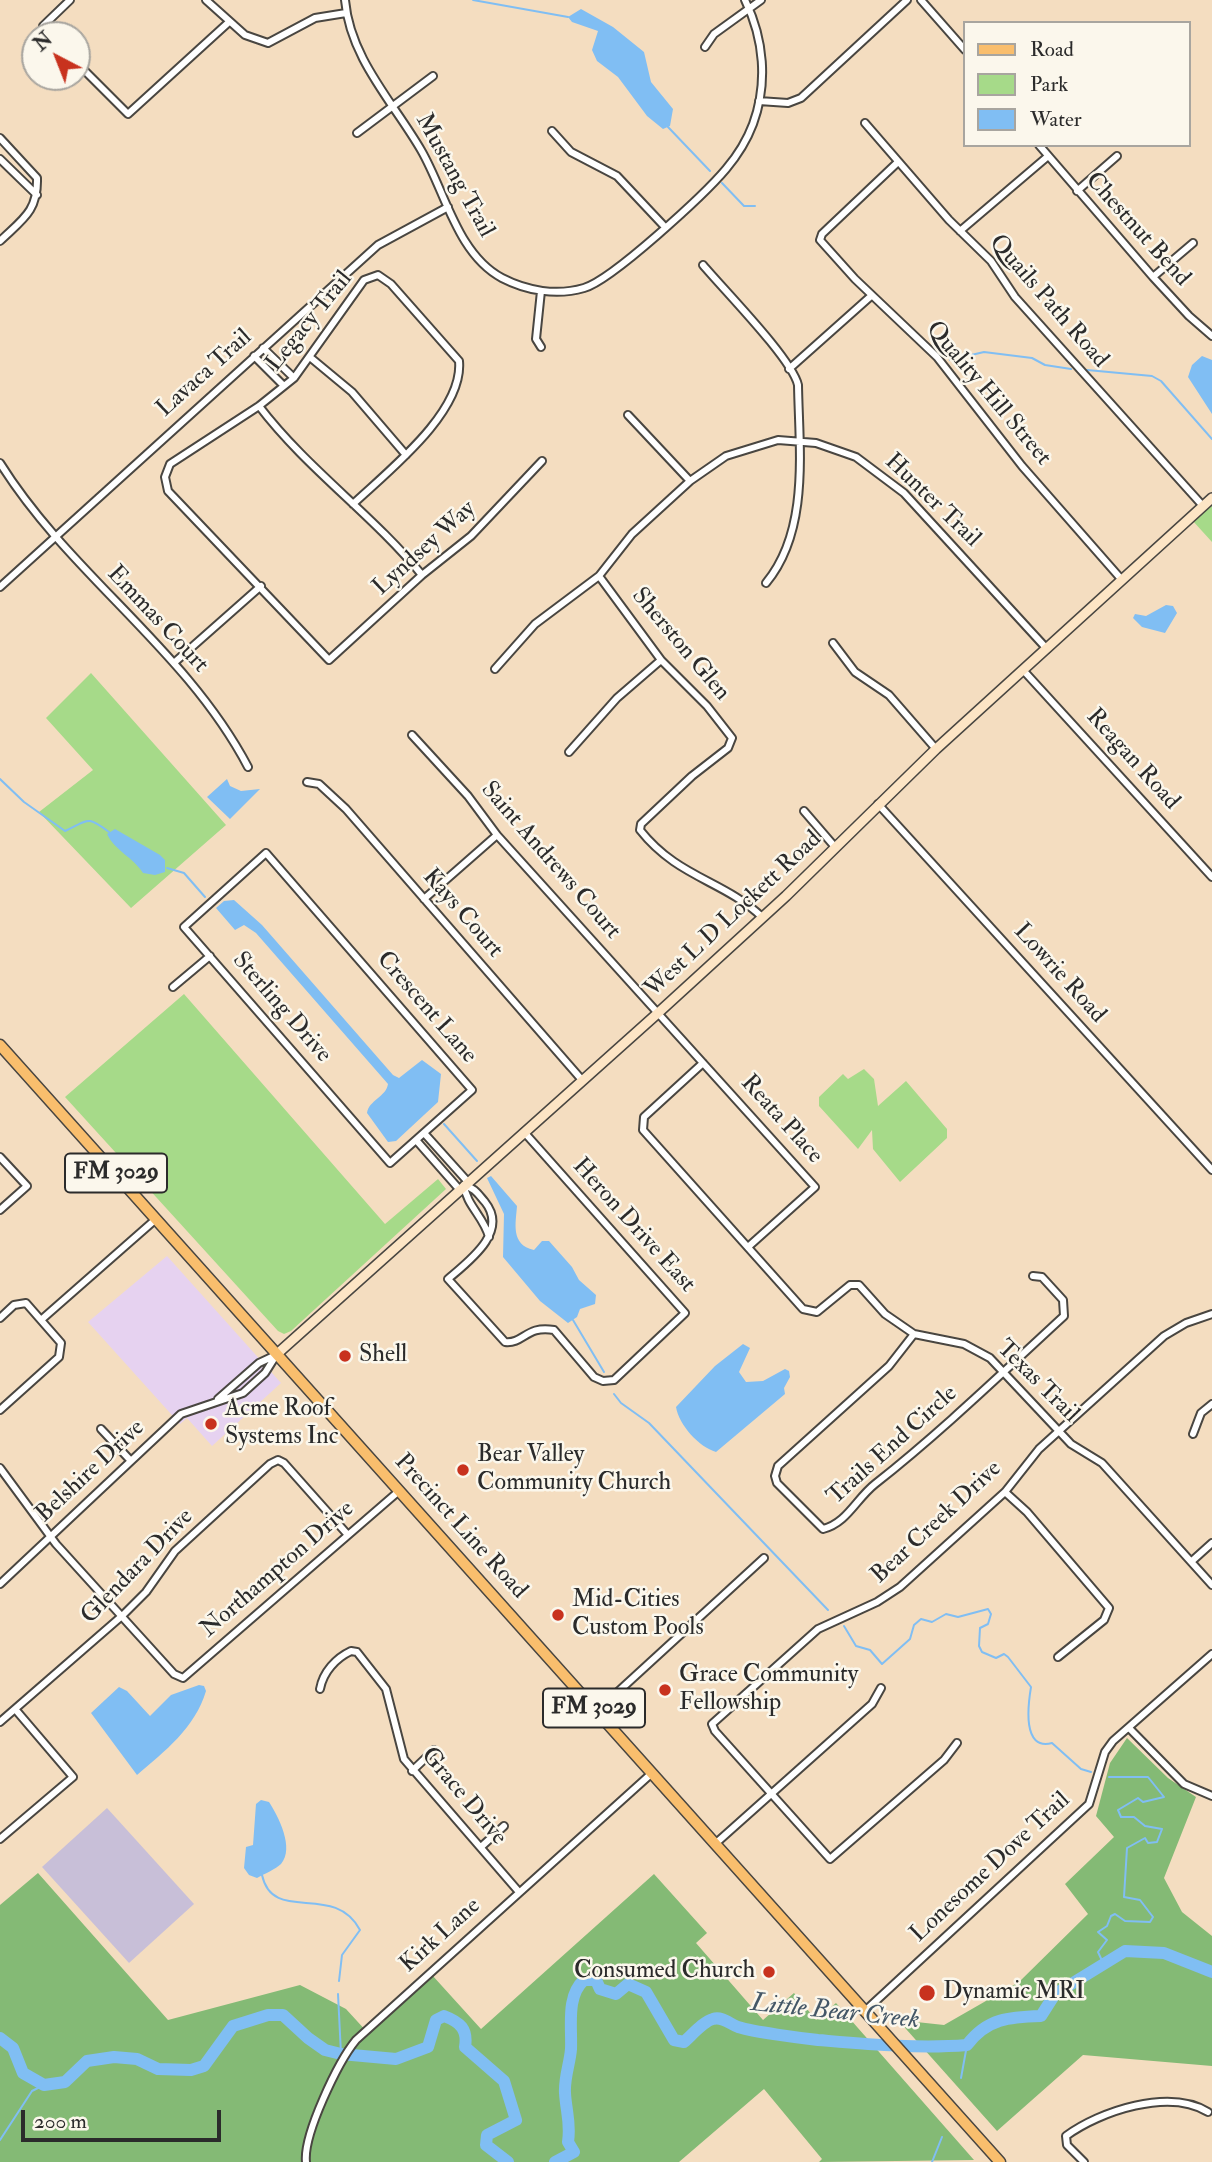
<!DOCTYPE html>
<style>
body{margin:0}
#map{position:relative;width:1212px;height:2162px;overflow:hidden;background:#f4ddc0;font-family:"IM FELL Double Pica",serif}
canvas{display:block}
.legend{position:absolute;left:963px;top:21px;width:228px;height:126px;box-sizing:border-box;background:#fbf7ec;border:2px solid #a8a59f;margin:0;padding:9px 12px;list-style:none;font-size:21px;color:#2b2b2b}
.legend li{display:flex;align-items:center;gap:14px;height:35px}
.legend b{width:35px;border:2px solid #a8a59f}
.north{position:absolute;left:21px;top:21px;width:70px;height:70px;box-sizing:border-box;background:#fbf7ec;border:2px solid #a8a59f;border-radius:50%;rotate:318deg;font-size:19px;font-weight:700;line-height:28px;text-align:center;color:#2b2b2b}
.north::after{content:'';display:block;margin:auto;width:24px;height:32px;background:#c8321e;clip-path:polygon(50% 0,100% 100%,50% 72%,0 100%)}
.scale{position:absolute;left:21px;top:2110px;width:200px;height:32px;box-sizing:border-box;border:4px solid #2b2b2b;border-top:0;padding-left:9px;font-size:21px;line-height:24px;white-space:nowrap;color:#2b2b2b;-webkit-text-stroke:5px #fbf7ec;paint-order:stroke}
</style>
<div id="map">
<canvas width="1212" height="2162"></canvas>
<ul class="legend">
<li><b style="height:9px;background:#f9be6d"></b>Road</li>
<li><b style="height:19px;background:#a6da89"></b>Park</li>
<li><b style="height:19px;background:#80bef3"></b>Water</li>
</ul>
<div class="north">N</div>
<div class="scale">200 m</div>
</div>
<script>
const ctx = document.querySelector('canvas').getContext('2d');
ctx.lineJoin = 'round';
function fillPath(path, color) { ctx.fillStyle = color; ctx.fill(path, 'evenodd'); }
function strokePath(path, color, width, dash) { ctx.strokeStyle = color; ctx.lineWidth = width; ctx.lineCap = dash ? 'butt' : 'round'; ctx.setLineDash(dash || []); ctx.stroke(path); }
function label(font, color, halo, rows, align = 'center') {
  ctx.font = font + ' "IM FELL Double Pica",serif'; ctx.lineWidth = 5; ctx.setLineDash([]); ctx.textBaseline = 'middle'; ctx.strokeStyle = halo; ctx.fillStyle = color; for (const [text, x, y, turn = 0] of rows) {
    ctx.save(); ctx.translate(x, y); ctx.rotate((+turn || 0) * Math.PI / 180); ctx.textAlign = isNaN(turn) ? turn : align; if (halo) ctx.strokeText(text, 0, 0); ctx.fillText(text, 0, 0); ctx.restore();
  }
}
fillPath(new Path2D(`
 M167 1256 281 1383 212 1446 187 1418 180 1424 88 1322Z`), '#e6d2f0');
fillPath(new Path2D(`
 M107 1808 194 1904 129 1963 42 1867Z`), '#c8bfd8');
fillPath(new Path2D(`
 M1212 502V542L1192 520Z
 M91 673 226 825 131 908 39 812 93 770 46 718Z
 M184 994 385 1224 438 1179 446 1189 291 1331 284 1334 278 1331 65 1097Z
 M864 1069 874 1079 878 1106 906 1081 947 1129V1138L900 1182 873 1149 872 1130 858 1149 819 1106V1097L843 1074 848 1079Z`), '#a6da89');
fillPath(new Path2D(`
 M1127 1738 1168 1778 1196 1797 1164 1878 1182 1912 1212 1936V2066L1083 2055 997 2131 898 2020 944 2025 1019 1982 1088 1914 1065 1884 1114 1837 1096 1816 1110 1763Z
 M38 1873 168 2020 300 1985 346 2009 368 2033 432 1975 481 2029 654 1874 707 1933 696 1943 763 2020 794 1993 816 2020 836 2003 974 2160 819 2162 822 2159 764 2089 679 2162H0V1905Z`), '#84ba75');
fillPath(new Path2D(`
 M581 9 613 27 644 52 651 82 673 109 670 126 663 129 647 116 618 77 597 61 592 50 598 31 572 22 568 17Z
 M1202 356 1212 360V414L1188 377 1192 365Z
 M1166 605 1173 606 1177 613 1165 633 1142 627 1133 618 1135 614 1146 616Z
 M227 779 230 786 241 791 260 789 230 819 207 797Z
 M115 829 160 855 165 860V872L155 875 143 873C133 857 115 851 107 834Z
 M234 900 262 925 393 1075 399 1078 422 1060 441 1074 438 1102 396 1141 388 1142 367 1113C369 1100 386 1097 388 1084L256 933 244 925 235 930 216 908 224 901Z
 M491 1176 517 1206C516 1222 510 1245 534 1250L542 1241H549L572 1267 579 1280 596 1295 595 1304 580 1309 577 1317 568 1323 540 1301 503 1257 504 1214 487 1178Z
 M743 1344 750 1348 739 1372 746 1382 763 1381 785 1369 789 1371 790 1377 784 1388 785 1394 716 1452C699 1447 679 1425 676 1407L715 1366Z
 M199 1685 204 1686 206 1691C195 1728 165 1751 137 1775L91 1713 119 1687 127 1691 150 1716 171 1695Z
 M261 1800 269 1802C278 1816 295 1848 281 1864 276 1869 264 1874 257 1878L249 1875 244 1868 246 1847 253 1845 256 1804Z`), '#80bef3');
strokePath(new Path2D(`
 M473 0 568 17
 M668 127 710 171
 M722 183 744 206H755
 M950 360 984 352 1032 358 1045 365 1071 369
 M1087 370 1152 376 1161 381 1212 439
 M0 779 24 802 65 831C89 820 86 815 109 832
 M167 868 184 873 205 897
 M444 1124 477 1161
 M573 1320 604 1372
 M614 1394 621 1403 649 1423 828 1610
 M844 1626 856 1646 870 1650 882 1664 910 1639 914 1625 921 1619 932 1622 946 1614 958 1617 988 1609 991 1614 988 1624 980 1628 979 1646 982 1652 996 1658 1004 1654 1008 1657 1031 1687C1028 1705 1022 1751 1052 1743L1081 1769 1091 1772
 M262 1875C273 1925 334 1881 360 1930L342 1955 339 1981
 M1104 1965 1098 1952 1107 1940 1098 1932 1107 1926 1111 1916 1115 1914 1125 1921 1150 1922 1153 1917 1140 1900 1124 1897 1127 1848 1145 1838 1148 1843 1157 1842 1162 1829 1145 1826 1134 1817H1121L1118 1810 1138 1798 1143 1802 1164 1797 1148 1777H1109
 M338 1994 341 2054
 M961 2078 967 2045
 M0 2140 32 2091 44 2085
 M932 2162 942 2137`), '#80bef3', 2);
strokePath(new Path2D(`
 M0 2038 13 2048 23 2073 44 2085 65 2082 87 2061 114 2057 137 2059 158 2069 191 2070 204 2066 233 2026 268 2015H283L308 2038 325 2050 341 2054 396 2059 428 2047 436 2020 444 2016C460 2022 468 2029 465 2047L504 2081 516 2120 487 2135 486 2145 508 2162
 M555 2162 574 2152 568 2142C571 2123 566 2111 565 2093 564 2078 570 2063 571 2049 572 2026 566 1996 584 1980H596L600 1989 616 1994 628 1984 646 1992 674 2040 684 2042C692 2035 704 2021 713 2019 722 2016 730 2024 738 2027 754 2032 800 2038 818 2040 866 2044 918 2049 967 2045 987 2018 1010 2017 1041 2016L1055 1994 1125 1951 1164 1953 1212 1972`), '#80bef3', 12);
const street = new Path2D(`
 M206 0 245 35 268 43 315 18 346 13
 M345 0C350 58 393 102 421 150 445 191 457 254 502 278 527 291 557 296 584 288 612 280 705 194 726 169 737 156 747 140 753 124 768 83 764 39 745 0
 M921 0 965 50
 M52 35 43 26 70 0
 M705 47 714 34 761 0
 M77 63 128 114 229 22
 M759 101 788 103 801 98 907 0
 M865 123 949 220 991 261 1015 297 1203 506
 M552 131 571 152 617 176 664 226
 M357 133 433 76
 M0 138 37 178C38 211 23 219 0 241
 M1039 145 1153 277 1189 316 1212 336
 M0 159 37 195
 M898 162 822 234 820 240 855 279 937 357 1022 466 1122 580
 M1077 191 1117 156
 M960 231 1047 157
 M703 265C724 290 792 359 798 385 799 449 810 530 766 583
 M1153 277 1193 243
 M541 291 536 339 541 347
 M263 348 294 378
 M254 356 284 386
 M311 358 352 392 406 455
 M789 369 871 296
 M259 406C307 469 372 514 422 575
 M628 415 690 481
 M0 463C70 575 186 649 248 767
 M353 504C387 472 464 412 459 361L391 284 378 275 364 280 294 378 259 406 170 464 165 477 168 491 329 660 422 575 471 536 542 461
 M599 576 661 660 707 706 732 738 728 748 692 776 641 824 640 830C678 878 723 880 762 917
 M0 587 378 245 448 207
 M833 643 855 672 889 695 936 749
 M175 662 261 586
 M495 669 535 624 599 576 632 534 690 481 726 456 778 440 816 443 856 457 904 493 1047 649
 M1023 670 1212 877
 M412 735 468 796 497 835 815 1187 748 1247
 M569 752 617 698 661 660
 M307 782 319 784 346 809 582 1080
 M878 804 1212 1170
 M804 811 835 847
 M266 853 472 1090 390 1163 184 927Z
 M424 899 497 835
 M173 987 210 956
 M703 1063 644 1117 643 1130 803 1309 817 1312 850 1285H859L885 1314 914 1334 964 1344 990 1358 1071 1444 1102 1463 1212 1585
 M424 1133 468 1182
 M416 1140 459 1189
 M0 1157 27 1186 0 1210
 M489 1237C484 1217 466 1205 464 1185 475 1188 478 1194 485 1202 509 1232 469 1261 448 1279L505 1342C524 1344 526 1325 554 1330L594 1377 603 1381 614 1380 685 1313 524 1132
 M0 1318 14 1305 26 1303 61 1343 59 1357 0 1410
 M41 1320 156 1219
 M914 1334 889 1366 778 1466 775 1476 777 1483 823 1529C847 1523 856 1499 875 1484 941 1432 1002 1373 1064 1316L1063 1300 1042 1277 1033 1276
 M218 1399 259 1363 276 1355
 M101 1429 131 1461
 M1193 1434 1201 1413 1212 1404
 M0 1468 56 1544 174 1674 183 1678 399 1491
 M1005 1492 1027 1512 1109 1608 1104 1620 1058 1657
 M1192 1561 1212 1543
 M0 1584 181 1414 243 1393 265 1373 277 1354
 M320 1689C323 1672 336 1658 351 1651L357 1652 386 1689 404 1759 519 1892
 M597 1711 764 1558
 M0 1722 123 1615 146 1592 175 1551 270 1464 278 1460 284 1463 348 1535
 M1129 1728 1184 1784 1212 1796
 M957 1743 944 1760 830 1859 715 1731 712 1724 818 1629 877 1602 900 1587 1005 1492 1039 1449 1164 1336 1186 1323 1212 1314
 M412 1771 434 1750
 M0 1839 73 1777 15 1709
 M715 1844 872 1704 881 1688
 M481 1847 504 1826
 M865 2011 1089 1804 1105 1752 1113 1741 1212 1654
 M306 2162C303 2135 338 2062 356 2040L652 1773
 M1084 2162 1067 2145 1066 2136C1100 2111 1169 2088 1208 2112`);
const secondary = new Path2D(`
 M277 1354 658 1013 786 896 936 749 1212 498`);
const primary = new Path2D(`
 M0 1045 1000 2162`);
strokePath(street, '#494641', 10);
strokePath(secondary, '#494641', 12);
strokePath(primary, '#494641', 13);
strokePath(street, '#fff', 6);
strokePath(secondary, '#fde5c5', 9);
strokePath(primary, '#f9be6d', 10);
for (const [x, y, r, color] of [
 [345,1356,7,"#c8321e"],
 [211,1424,7,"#c8321e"],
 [463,1470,7,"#c8321e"],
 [558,1615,7,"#c8321e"],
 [665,1690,7,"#c8321e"],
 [769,1972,7,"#c8321e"],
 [927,1993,9,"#c8321e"]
]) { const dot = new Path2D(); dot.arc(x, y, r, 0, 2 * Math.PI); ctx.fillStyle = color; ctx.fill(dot); strokePath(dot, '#fbf7ec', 2.5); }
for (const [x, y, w] of [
 [116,1173,102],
 [594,1708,102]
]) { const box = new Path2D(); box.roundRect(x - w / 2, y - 19.5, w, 39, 5); ctx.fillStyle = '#fbf7ec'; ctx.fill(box); strokePath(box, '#2b2b2b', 2); }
label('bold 23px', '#2b2b2b', null, [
 ["FM 3029",116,1173],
 ["FM 3029",594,1708]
]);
label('24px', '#2b2b2b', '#fbf7ec', [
 ["Mustang Trail",454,176,61],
 ["Chestnut Bend",1137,230,48],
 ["Quails Path Road",1048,302,49],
 ["Legacy Trail",310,322,-51],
 ["Lavaca Trail",205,374,-42],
 ["Quality Hill Street",988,394,50],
 ["Hunter Trail",932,501,44],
 ["Lyndsey Way",425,549,-42],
 ["Emmas Court",157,620,47],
 ["Sherston Glen",680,645,50],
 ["Reagan Road",1132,760,48],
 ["Saint Andrews Court",550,861,49],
 ["Kays Court",462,914,49],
 ["West L D Lockett Road",734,915,-43],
 ["Lowrie Road",1059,974,48],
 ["Sterling Drive",281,1008,49],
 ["Crescent Lane",426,1008,49],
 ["Reata Place",781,1120,48],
 ["Heron Drive East",633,1226,48],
 ["Texas Trail",1037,1382,45],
 ["Trails End Circle",893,1446,-42],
 ["Belshire Drive",91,1472,-43],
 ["Bear Creek Drive",937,1523,-43],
 ["Precinct Line Road",460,1527,48],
 ["Glendara Drive",138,1567,-46],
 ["Northampton Drive",278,1570,-41],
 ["Grace Drive",463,1797,50],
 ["Lonesome Dove Trail",991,1868,-43],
 ["Kirk Lane",441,1936,-42]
]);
label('24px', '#2b2b2b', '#fbf7ec', [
 ["Shell",359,1356],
 ["Acme Roof",225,1410],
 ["Systems Inc",225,1438],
 ["Bear Valley",477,1456],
 ["Community Church",477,1484],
 ["Mid-Cities",572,1601],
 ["Custom Pools",572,1629],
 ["Grace Community",679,1676],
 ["Fellowship",679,1704],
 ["Consumed Church",755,1972,"right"],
 ["Dynamic MRI",943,1993]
], 'left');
label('italic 26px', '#445767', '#fbf7ec', [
 ["Little Bear Creek",835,2013,6]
]);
</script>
